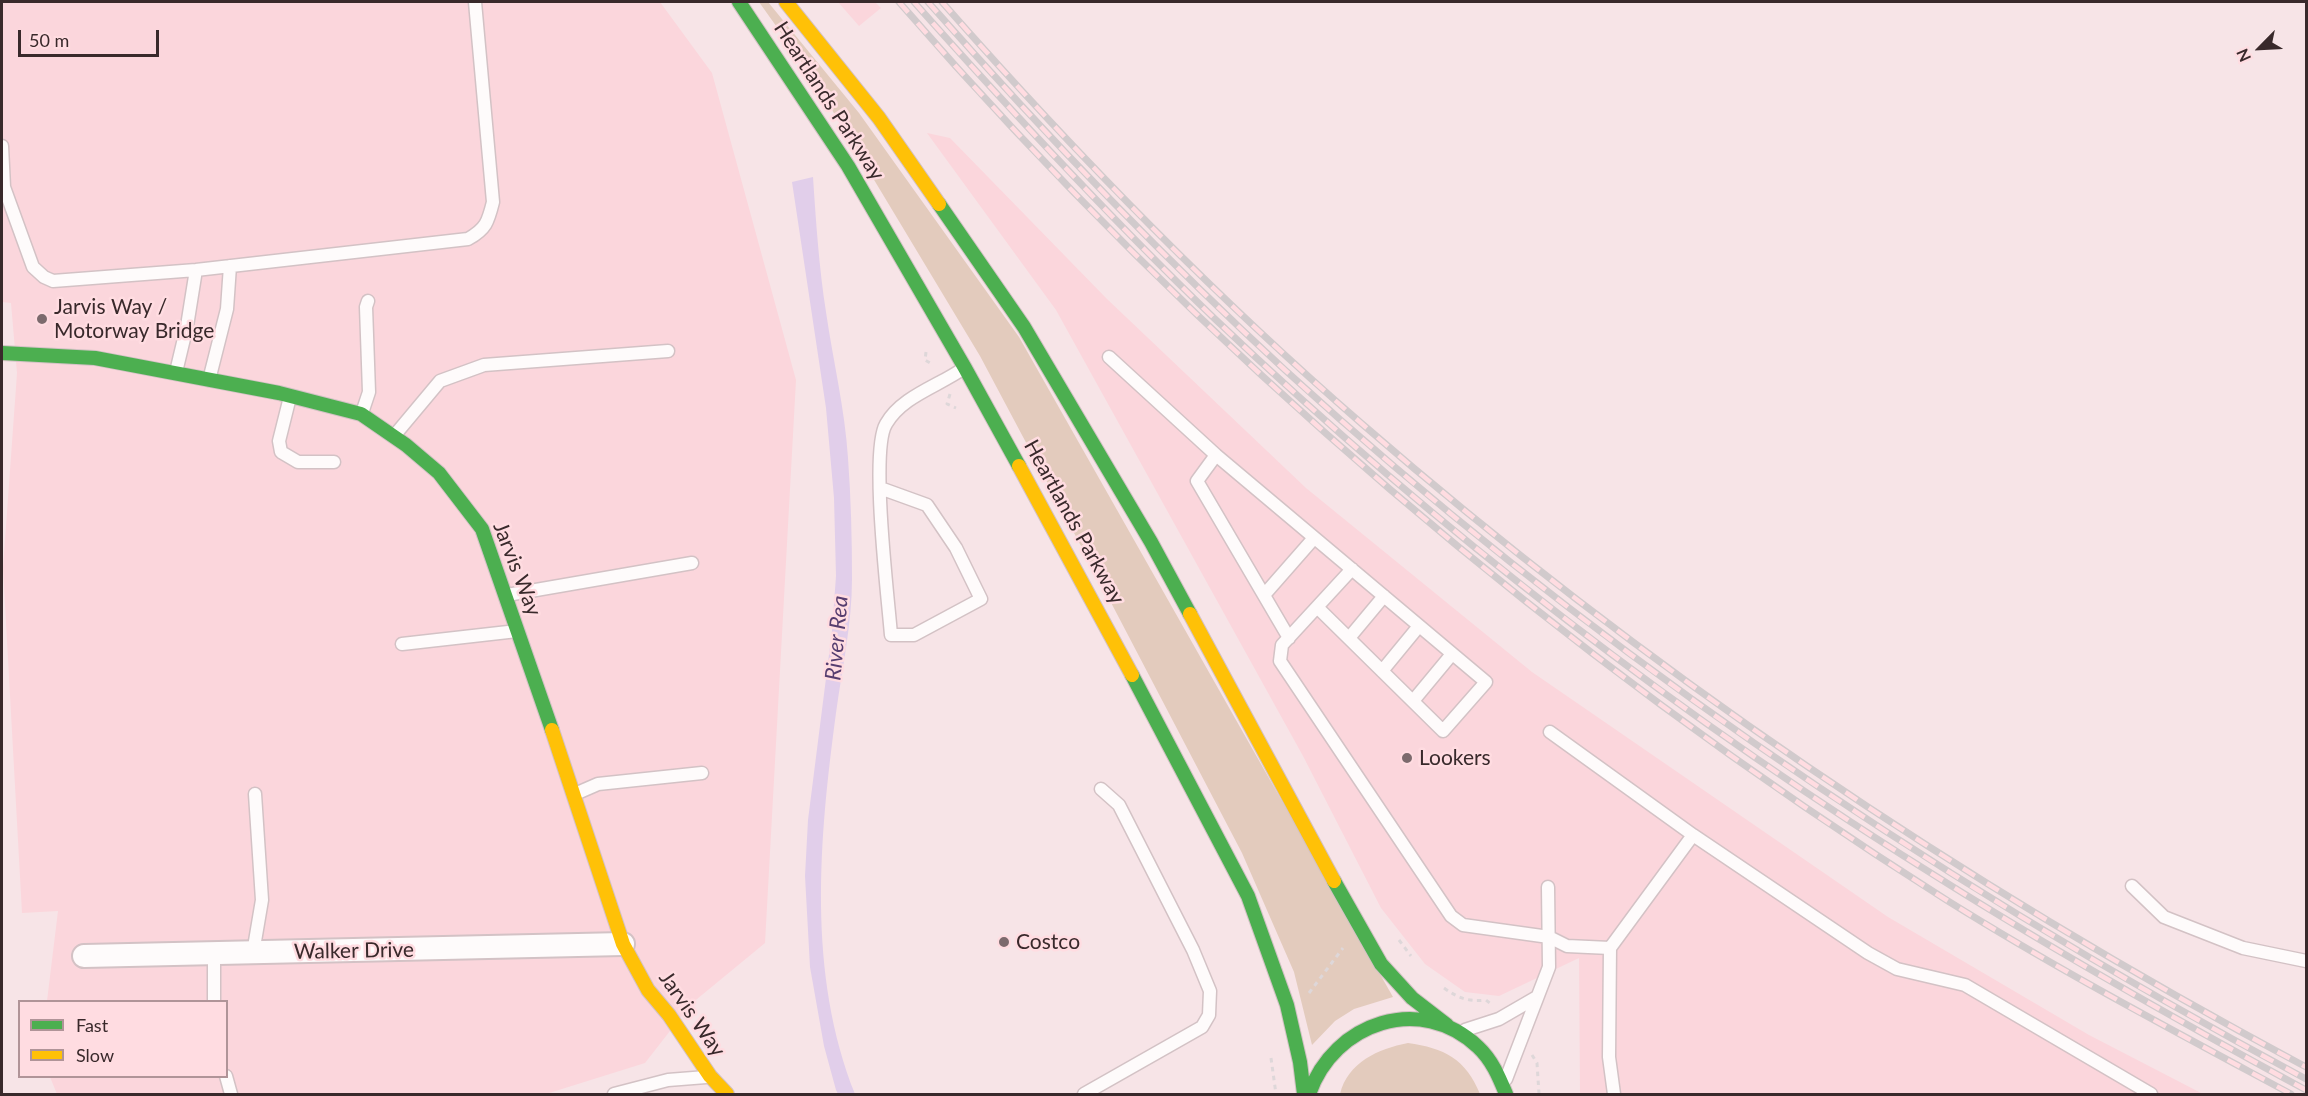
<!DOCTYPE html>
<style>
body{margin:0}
#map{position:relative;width:2308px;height:1096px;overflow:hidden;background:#f7e4e7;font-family:Lato,sans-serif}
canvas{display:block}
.frame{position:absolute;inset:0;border:3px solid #39292b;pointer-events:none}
.legend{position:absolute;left:18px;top:1000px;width:210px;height:78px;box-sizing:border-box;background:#ffdce1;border:2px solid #b09498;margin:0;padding:8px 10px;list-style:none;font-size:18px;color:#39292b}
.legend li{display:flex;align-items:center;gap:12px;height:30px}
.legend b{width:30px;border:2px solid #b09498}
.north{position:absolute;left:2230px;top:18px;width:60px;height:60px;-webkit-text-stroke:4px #ffdce1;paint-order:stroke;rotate:246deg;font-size:16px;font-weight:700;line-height:24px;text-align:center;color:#39292b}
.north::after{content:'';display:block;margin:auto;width:21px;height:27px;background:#39292b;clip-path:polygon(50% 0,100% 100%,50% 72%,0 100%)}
.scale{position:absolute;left:18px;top:30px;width:141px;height:27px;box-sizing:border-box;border:3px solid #39292b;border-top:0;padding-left:8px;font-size:18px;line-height:21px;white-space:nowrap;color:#39292b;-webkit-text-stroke:4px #ffdce1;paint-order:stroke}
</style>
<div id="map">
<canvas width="2308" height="1096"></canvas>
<div class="frame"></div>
<ul class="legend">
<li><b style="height:8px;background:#4caf50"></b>Fast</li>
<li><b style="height:8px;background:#ffc107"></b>Slow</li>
</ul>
<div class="north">N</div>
<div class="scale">50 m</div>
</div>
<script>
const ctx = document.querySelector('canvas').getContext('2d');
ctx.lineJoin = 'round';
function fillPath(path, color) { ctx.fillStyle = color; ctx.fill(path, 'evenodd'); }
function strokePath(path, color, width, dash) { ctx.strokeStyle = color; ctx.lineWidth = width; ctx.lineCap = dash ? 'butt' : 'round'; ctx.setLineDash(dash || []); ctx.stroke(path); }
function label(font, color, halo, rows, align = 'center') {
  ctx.font = font + ' Lato,sans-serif'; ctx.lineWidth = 5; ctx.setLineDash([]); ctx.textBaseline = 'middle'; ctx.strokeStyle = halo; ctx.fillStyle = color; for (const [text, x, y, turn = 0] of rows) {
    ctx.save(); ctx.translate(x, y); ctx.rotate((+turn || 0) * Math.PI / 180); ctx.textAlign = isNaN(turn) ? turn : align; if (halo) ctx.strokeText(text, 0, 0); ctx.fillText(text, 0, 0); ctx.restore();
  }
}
fillPath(new Path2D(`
 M2 2H660L712 73 796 380 765 943 691 1004 645 1063 546 1094H57L50 1077 226 1076V1002L47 1001 58 911 22 913 3 568 17 373 11 303 2 302Z
 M838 2H875L881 8 859 26Z
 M927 133 950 138 1107 299 1306 488 1532 672 1888 917 2089 1035 2203 1094H1580L1579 958 1499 996 1465 992 1425 964 1381 908 1303 756 1056 310Z`), '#fbd6dc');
fillPath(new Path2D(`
 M759 2H768L859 113 1019 337 1393 997 1354 1009 1335 1021 1312 1045 1294 972 1242 853 1106 593 980 356 811 75Z
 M1408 1043C1444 1048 1466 1059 1480 1094H1340C1348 1062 1378 1049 1408 1043Z`), '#e3cbbd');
fillPath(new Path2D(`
 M813 177C816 222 819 267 826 312 833 361 845 409 848 458 851 499 852 539 852 579 852 624 842 669 836 713 819 839 807 974 855 1094H838L836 1090 824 1046 810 967 805 876 808 820 832 631 836 576 834 498 826 408 792 182Z`), '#e1ceea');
const lane = new Path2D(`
 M2 146 4 187 33 267 44 277 53 281 196 270 468 239C486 229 488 222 493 202L475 2
 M1109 357 1216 455 1486 682 1443 731 1317 607
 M176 372 187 326 196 270
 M209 380 227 309 230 266
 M290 397 279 441 281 452 298 462H334
 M362 413 369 392 366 307 368 301
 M394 436 440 381 484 365 668 351
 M1216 455 1197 481 1289 638
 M880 488 927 505 956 548 981 599 914 635H891C888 597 870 451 886 424 902 396 939 386 964 368
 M1352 569 1282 645 1280 661 1451 916 1463 925 1549 937 1567 946 1610 948 1693 835
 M507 595 692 563
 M1264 595 1314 538
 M1349 638 1384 596
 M402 644 517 631
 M1382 671 1419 626
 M1413 701 1452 654
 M1550 732 1693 835 1868 953 1897 969 1965 985 2151 1094
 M575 794 598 784 702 773
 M2132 886 2164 917 2243 948 2306 961
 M1610 948 1609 1057 1614 1094
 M253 953 262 900 255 794
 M214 1002V954
 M1465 1030 1499 1019 1537 997
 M226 1076 231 1094
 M1506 1079 1549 967 1548 887
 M614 1094 668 1080 706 1077
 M1084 1094 1202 1027 1209 1015 1210 991 1193 950 1119 805 1101 789`);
const street = new Path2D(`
 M84 956 623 944`);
const fast = new Path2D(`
 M739 2 848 166 965 368 1019 466
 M939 204 1024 327 1151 542 1190 614
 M2 353 95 358 279 393 361 414 406 445 439 473 482 529 552 730
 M1132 675 1248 896 1287 1005 1300 1062 1304 1094
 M1334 881 1381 964 1412 998 1447 1025
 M1309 1094C1334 1022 1421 993 1478 1047 1492 1060 1499 1077 1506 1094`);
const slow = new Path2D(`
 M786 2 879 118 939 204
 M1019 466 1132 675
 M1190 614 1334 881
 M552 730 623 944 648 990 669 1015 710 1076 727 1094`);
strokePath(lane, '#d3c2c5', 15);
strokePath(street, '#d3c2c5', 26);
strokePath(fast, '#d3c2c5', 16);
strokePath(slow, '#d3c2c5', 16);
strokePath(new Path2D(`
 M926 352 925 360 932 364
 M950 394 947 404 956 408
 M1399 940 1411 956
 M1444 988C1458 998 1468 1002 1486 1000L1492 1005
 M1309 993 1343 948
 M1532 1055 1537 1063 1539 1094
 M1271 1058 1276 1094`), '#ded7d9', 3, [4.5, 4.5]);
strokePath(lane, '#fefbfb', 12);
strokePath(street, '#fefbfb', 22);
strokePath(fast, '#4caf50', 14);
strokePath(slow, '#ffc107', 14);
const rail = new Path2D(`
 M899 2C1202 351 1557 654 1948 901 2060 971 2176 1032 2291 1094
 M914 2C1011 111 1110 218 1215 319 1439 532 1688 723 1950 885 2067 958 2186 1025 2306 1090
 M928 2C1041 130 1159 254 1285 370 1592 651 1940 883 2306 1079
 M942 2C1073 151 1211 293 1361 423 1651 675 1968 887 2306 1067`);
strokePath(rail, '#d1cacc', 7);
strokePath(rail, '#ffdce1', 4.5, [14]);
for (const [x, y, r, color] of [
 [42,319,6,"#7c6a6d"],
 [1407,758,6,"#7c6a6d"],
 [1004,942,6,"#7c6a6d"]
]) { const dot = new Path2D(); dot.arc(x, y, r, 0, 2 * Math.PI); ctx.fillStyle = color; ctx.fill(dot); strokePath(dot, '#ffdce1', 2); }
label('21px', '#39292b', '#ffdce1', [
 ["Heartlands Parkway",829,101,57],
 ["Heartlands Parkway",1074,522,61],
 ["Jarvis Way",517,569,69],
 ["Walker Drive",354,951,-1],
 ["Jarvis Way",692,1014,55]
]);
label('21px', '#39292b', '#ffdce1', [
 ["Jarvis Way /",54,307],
 ["Motorway Bridge",54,331],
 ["Lookers",1419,758],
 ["Costco",1016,942]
], 'left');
label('italic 22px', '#563d6f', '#ffdce1', [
 ["River Rea",837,638,-85]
]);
</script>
